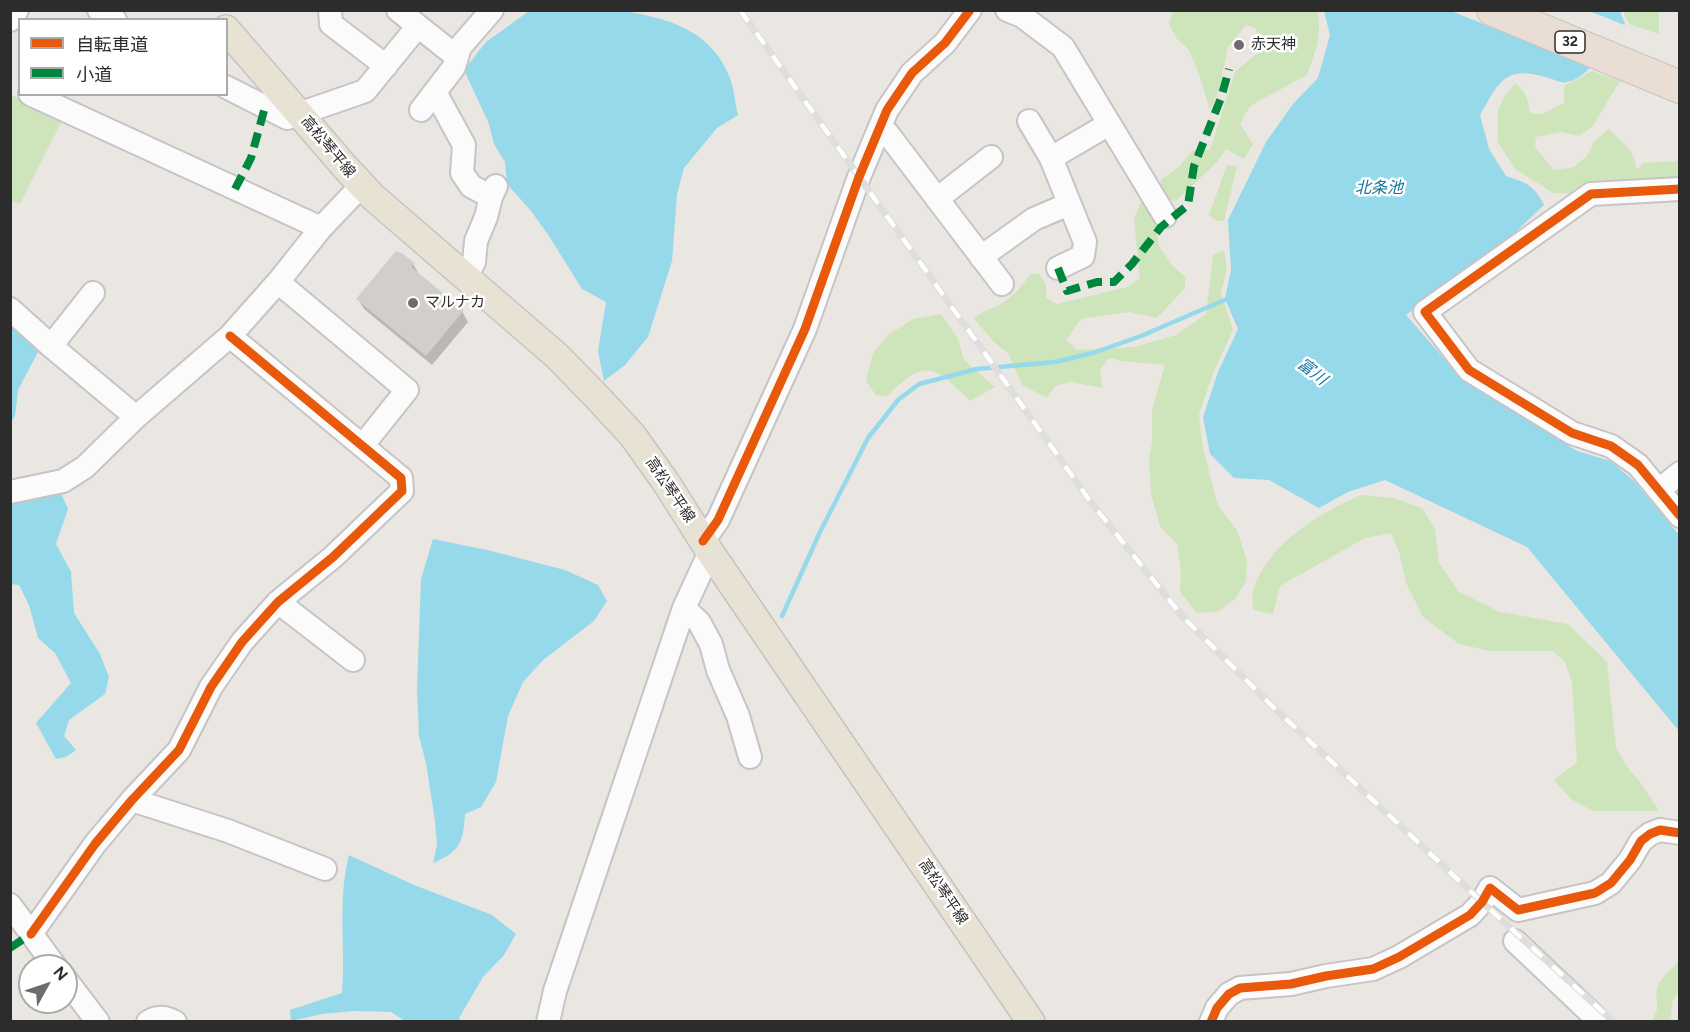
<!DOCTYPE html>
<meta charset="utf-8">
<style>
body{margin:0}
#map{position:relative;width:1690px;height:1032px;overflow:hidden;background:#eae6e2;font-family:Figtree,"Noto Sans JP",sans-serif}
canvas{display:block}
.frame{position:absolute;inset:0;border:12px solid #2c2c2c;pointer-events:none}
.legend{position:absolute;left:18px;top:18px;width:210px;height:78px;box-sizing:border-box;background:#fff;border:2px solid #ababab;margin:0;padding:8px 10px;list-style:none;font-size:18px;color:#2c2c2c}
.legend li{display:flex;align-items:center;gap:12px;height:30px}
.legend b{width:30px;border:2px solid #ababab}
.north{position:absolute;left:18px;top:954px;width:60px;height:60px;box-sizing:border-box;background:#fff;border:2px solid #ababab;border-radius:50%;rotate:50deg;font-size:16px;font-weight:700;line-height:24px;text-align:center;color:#2c2c2c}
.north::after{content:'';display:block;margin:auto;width:21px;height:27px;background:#6e6d6c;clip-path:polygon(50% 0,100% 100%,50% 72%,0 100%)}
</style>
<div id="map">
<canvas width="1690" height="1032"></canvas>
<div class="frame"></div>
<ul class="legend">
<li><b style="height:8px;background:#e8590c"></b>自転車道</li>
<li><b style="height:8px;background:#00873e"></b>小道</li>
</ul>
<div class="north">N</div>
</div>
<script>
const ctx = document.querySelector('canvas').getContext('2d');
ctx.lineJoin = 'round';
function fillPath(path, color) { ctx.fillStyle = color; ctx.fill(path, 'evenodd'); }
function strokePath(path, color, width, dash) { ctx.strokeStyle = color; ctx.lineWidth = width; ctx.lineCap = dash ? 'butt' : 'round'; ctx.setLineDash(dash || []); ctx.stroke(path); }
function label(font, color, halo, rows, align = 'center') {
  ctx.font = font + ' Figtree,"Noto Sans JP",sans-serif'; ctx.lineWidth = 5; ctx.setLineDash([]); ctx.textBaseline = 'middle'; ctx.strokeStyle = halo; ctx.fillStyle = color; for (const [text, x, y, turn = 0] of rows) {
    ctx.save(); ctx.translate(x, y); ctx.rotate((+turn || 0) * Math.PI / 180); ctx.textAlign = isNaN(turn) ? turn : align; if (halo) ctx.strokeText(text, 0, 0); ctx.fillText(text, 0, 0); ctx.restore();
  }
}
fillPath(new Path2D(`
 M1173 11H1317C1323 33 1315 54 1307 75L1250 106 1240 124 1253 144 1244 159 1226 149 1217 162 1176 201 1162 199 1161 180 1180 166 1192 151 1210 150 1235 72 1259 52 1256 28 1246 25 1228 47 1218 93 1210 110 1199 74 1189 50 1177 39 1169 24Z
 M1623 11H1659V34L1629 24Z
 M1592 71 1620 81 1592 127 1579 136 1561 132 1536 137 1535 147 1554 170 1574 167 1587 156 1594 142 1608 129C1621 140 1635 151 1636 168L1639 169 1643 163 1679 161V184L1577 194 1553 193 1514 168 1498 142V110L1505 95 1515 83C1526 92 1528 99 1530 113L1542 114 1564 103V86Z
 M11 95 63 119 20 204 11 201Z
 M1227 165 1237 166 1224 221H1217L1209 215Z
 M1143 197 1154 213 1159 246 1172 265 1185 277V288L1157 318 1129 312 1081 319 1066 340 1077 350 1134 347 1176 335 1206 314 1213 255 1224 250 1227 268 1221 293 1233 330 1214 371 1199 414 1202 444 1218 506 1237 530 1247 561 1246 581 1235 599 1219 611 1197 613 1180 592 1181 572 1177 544 1160 526 1151 494 1149 456 1152 443V410L1165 365 1122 361 1109 358 1100 370 1102 388 1071 382 1055 386 1047 398 1022 385 1008 353 994 342 974 319C982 311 989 310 999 305 1013 297 1022 287 1030 274H1039L1046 284V298L1057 304 1127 287 1140 278 1134 219Z
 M941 314 958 339 964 360 995 387 970 401C936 367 925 356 888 396L876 395 866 381 873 353 888 335 913 319Z
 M1361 495 1394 498 1422 508 1435 529 1439 563 1459 592 1500 612 1568 624 1607 662 1616 748 1628 768 1641 783 1659 811H1593L1571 799 1554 780 1577 762 1572 683 1565 662 1553 651H1490L1459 644 1423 617 1406 583 1399 552 1391 533 1365 538 1280 586 1273 614 1253 610C1253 603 1251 594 1254 587 1272 541 1318 514 1361 495Z
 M1679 961V991L1672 1002 1671 1021H1652C1662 1004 1654 1002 1657 988 1660 978 1672 969 1679 961Z`), '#cee5bb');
fillPath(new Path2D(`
 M619 10C665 18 711 28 730 78 734 89 735 103 738 115L717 128 684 168 677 194 672 261 648 337 625 365 604 381 598 351 606 302 582 289 549 236 531 211 507 184 505 162 494 144 489 124 464 70 486 42 529 11Z
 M1324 11H1620L1625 24C1611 41 1590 77 1568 82 1562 84 1553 79 1546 77 1504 65 1499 82 1480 115L1489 149 1506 176C1527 183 1534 185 1544 205L1506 241 1406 315 1461 378 1577 451 1610 461 1634 481 1679 535V731L1527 547 1385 480 1348 492 1319 508 1269 480 1234 478 1210 454 1203 417 1218 372 1238 329 1225 299 1231 270 1228 220 1266 142 1293 104 1318 78 1330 35Z
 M11 325 38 352 18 390 15 416 11 422Z
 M60 491 68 509 56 544 71 572 74 613 100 654 109 677 105 694 69 720 64 736 76 750 66 757 56 759 36 723 71 683 55 653 38 638 29 605 19 585 11 584 10 498Z
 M433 539 487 550 565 570 598 585 607 601 594 621 543 660 523 682 508 716 496 782 481 807 465 814C463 842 461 851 433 863L437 845 435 821 426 763 419 736 417 689 421 579Z
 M349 855 414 885 492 915 516 934 504 955 483 977 459 1018 460 1021H405L391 1012 354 1011 322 1014 291 1021 290 1010 342 993C346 946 337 902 349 855Z`), '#96d9eb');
fillPath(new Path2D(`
 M1451 11H1589L1627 26 1593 68Z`), '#eae6e2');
fillPath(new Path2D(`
 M413 264 419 274 462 311 468 322 432 365 364 309 358 299Z`), '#0003');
strokePath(new Path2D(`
 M782 616 820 532 868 438 898 400 919 384 977 369 1055 362 1093 353 1141 336 1229 298`), '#96d9eb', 4.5);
fillPath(new Path2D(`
 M396 251 403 254 415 263 411 267 464 310 426 356 356 299Z`), '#d1cecc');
const minor = new Path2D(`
 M99 10 115 20
 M330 10 331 24 386 66
 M398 10 457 57
 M1007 10 1022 16 1063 47 1165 216
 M10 20 17 10
 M226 87 287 118 365 91 418 26
 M435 92 464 145 462 173 471 186 491 197
 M30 94 321 228
 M421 110 454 67 460 47 492 10
 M1029 121 1051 158
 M888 134 1002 284
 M1680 189 1591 194 1425 312 1469 370 1572 433 1611 446 1638 465 1680 516
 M937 199 991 157
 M981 257 1034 219 1069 204
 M1058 268 1083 256 1085 242 1051 158 1109 124
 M466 277 474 262 476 241 486 217 491 197 496 186
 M278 282 407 390 363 445
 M10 309 51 346 136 417
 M51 346 93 293
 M1659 490 1680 473
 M10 492 63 481 85 467 136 417 230 336 278 282 321 228 361 186
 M703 541 718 520 805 329 859 177 887 110 912 73 945 43 970 10
 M278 602 353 660
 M684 608 699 622 711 644 718 670 738 716 750 757
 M132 800 228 831 325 869
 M10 905 55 966
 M31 934 95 844 132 800 179 750 211 687 242 642 278 602 333 557 402 491 401 478 230 336
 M1515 941 1595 1017V1022
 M66 980 98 1022
 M148 1022C157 1016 166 1017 175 1022
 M548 1022 555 991 684 608 710 552
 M1211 1022 1217 1008 1229 994 1240 988 1291 984 1326 976 1373 969 1399 957 1470 915 1482 902 1490 888 1518 910 1595 893 1611 883 1630 860 1641 841 1650 834 1660 830 1680 833`);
const major = new Path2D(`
 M226 29 345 167 373 197 557 356 597 397 633 436 667 484 710 552 1031 1022`);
const highway = new Path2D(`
 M1493 10 1680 87`);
strokePath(minor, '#c6c4c5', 26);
strokePath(major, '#c6c4c2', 30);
strokePath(highway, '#c6c4c2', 34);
strokePath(minor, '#fcfbfb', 22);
strokePath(major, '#e7e2d4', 27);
strokePath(highway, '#eaddd4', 32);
const rail = new Path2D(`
 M740 10 1093 505 1183 617 1271 705 1482 902 1614 1022`);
strokePath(rail, '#dededf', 7);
strokePath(rail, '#fff', 4.5, [14]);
strokePath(new Path2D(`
 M235 189 251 158 265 107
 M1058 268 1067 291 1097 282H1114L1132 264 1161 227 1188 205 1194 166 1221 98 1229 69
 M10 948 31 934`), '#00873e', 8, [15, 8]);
strokePath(new Path2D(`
 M1680 189 1591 194 1425 312 1469 370 1572 433 1611 446 1638 465 1680 516
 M703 541 718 520 805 329 859 177 887 110 912 73 945 43 970 10
 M31 934 95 844 132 800 179 750 211 687 242 642 278 602 333 557 402 491 401 478 230 336
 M1211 1022 1217 1008 1229 994 1240 988 1291 984 1326 976 1373 969 1399 957 1470 915 1482 902 1490 888 1518 910 1595 893 1611 883 1630 860 1641 841 1650 834 1660 830 1680 833`), '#e8590c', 9);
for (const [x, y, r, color] of [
 [1239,45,6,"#6e6d6c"],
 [413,303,6,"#6e6d6c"]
]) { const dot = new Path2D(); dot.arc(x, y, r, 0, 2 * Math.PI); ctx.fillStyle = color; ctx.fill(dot); strokePath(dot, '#fff', 2); }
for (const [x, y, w] of [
 [1570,42,30]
]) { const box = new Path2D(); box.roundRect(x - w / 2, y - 11, w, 22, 4.5); ctx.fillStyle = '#fff'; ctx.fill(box); strokePath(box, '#2c2c2c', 1.5); }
label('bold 14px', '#2c2c2c', null, [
 ["32",1570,42]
]);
label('15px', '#2c2c2c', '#fff', [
 ["赤天神",1251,45],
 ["マルナカ",425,303]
], 'left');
label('15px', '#2c2c2c', '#fff', [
 ["高松琴平線",328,147,50],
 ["高松琴平線",670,490,56],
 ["高松琴平線",943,892,56]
]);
label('italic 16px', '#0e739e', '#fff', [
 ["北条池",1379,188],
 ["富川",1312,372,37]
]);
</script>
